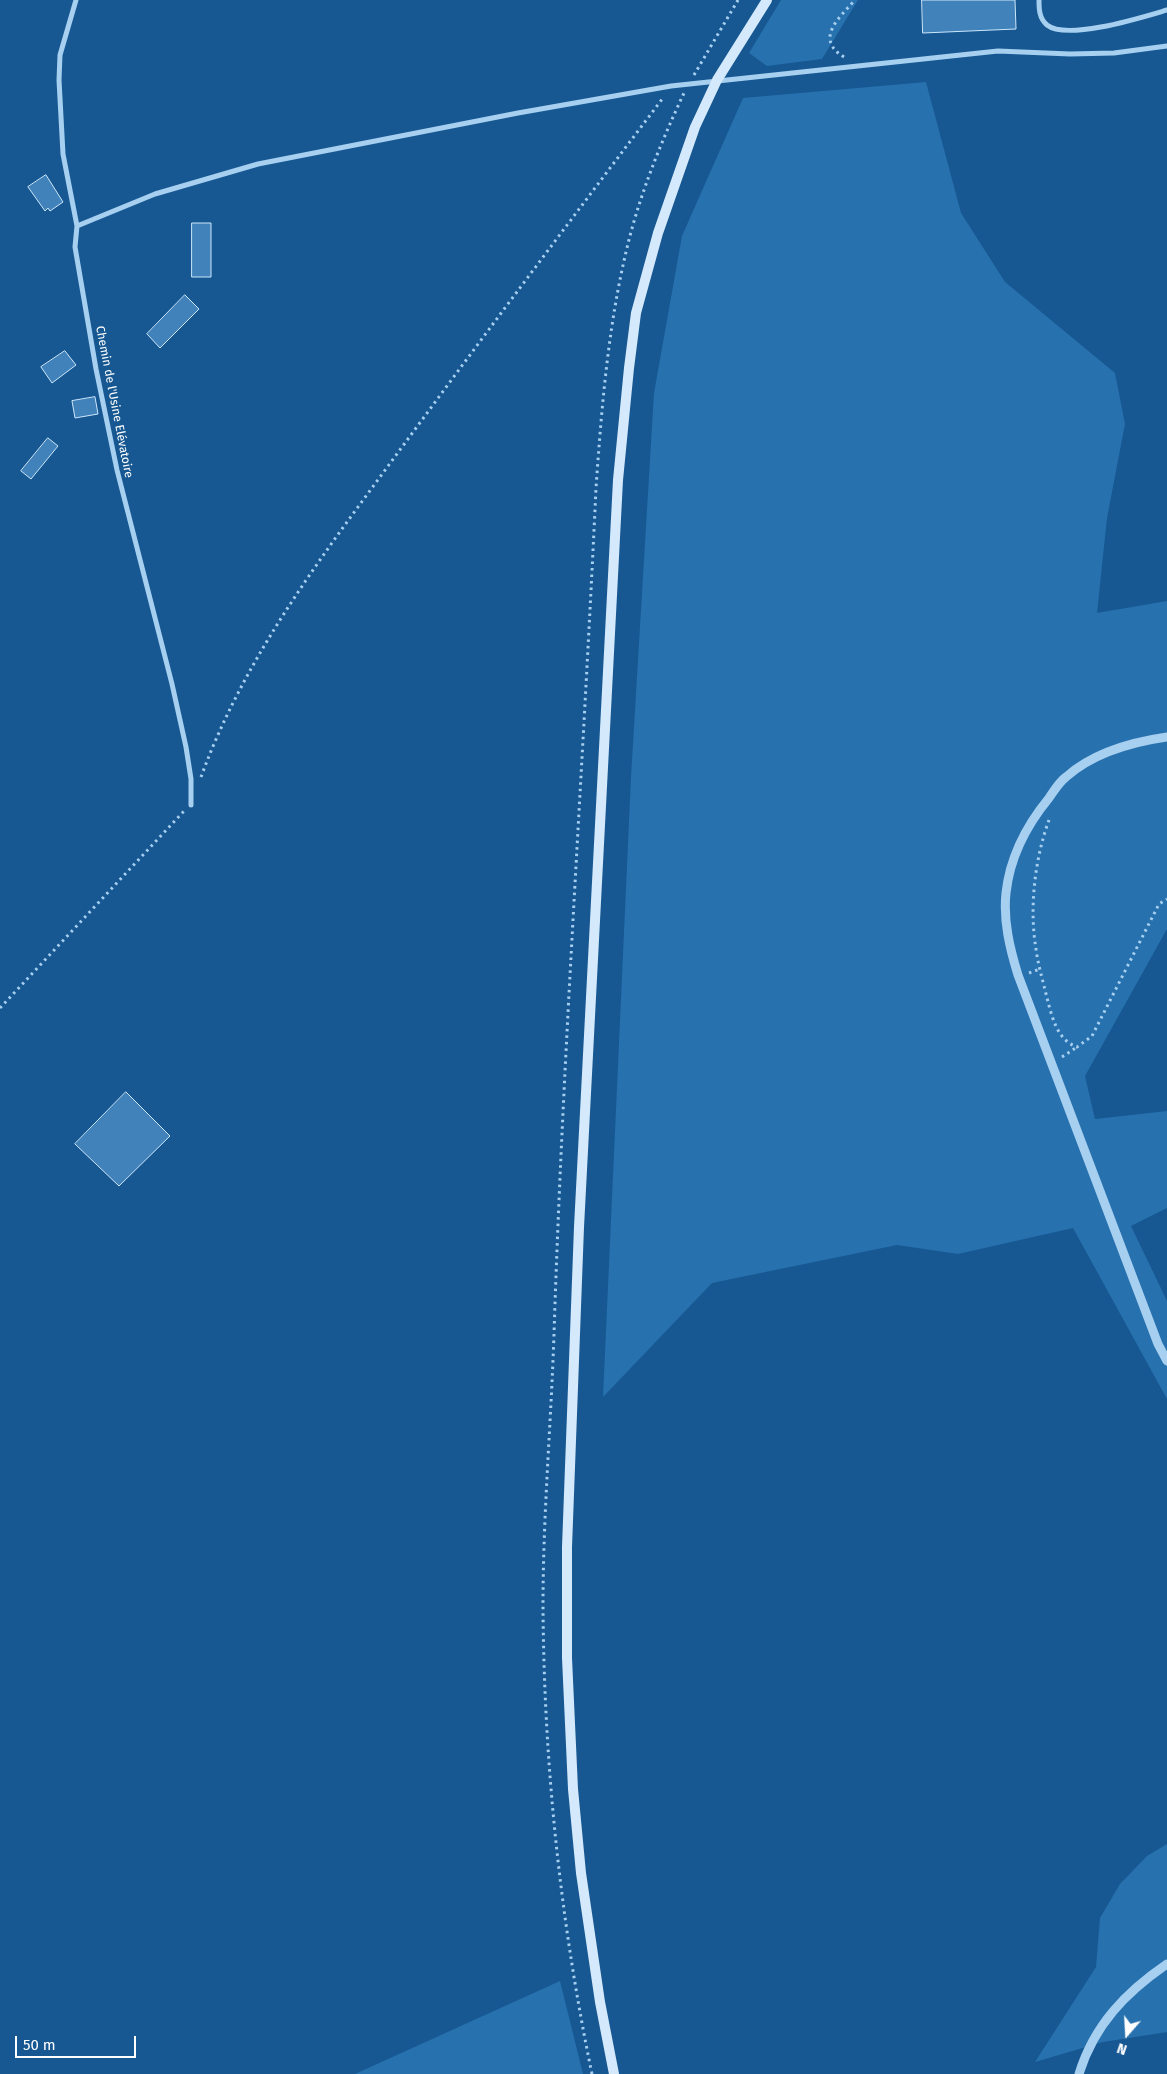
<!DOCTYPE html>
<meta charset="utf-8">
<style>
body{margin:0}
#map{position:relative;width:1167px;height:2074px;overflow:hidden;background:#175892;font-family:"Fira Sans",sans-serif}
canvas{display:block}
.north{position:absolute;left:1102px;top:2009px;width:50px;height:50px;-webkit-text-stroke:4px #175892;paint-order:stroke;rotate:199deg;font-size:14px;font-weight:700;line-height:20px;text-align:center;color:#fff}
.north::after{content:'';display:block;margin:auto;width:18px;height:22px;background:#fff;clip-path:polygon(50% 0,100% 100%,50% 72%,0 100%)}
.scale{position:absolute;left:15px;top:2036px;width:121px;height:22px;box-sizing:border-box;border:2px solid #fff;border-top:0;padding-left:6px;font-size:15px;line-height:18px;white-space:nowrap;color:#fff;-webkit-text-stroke:4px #175892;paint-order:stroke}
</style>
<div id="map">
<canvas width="1167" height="2074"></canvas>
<div class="north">N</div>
<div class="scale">50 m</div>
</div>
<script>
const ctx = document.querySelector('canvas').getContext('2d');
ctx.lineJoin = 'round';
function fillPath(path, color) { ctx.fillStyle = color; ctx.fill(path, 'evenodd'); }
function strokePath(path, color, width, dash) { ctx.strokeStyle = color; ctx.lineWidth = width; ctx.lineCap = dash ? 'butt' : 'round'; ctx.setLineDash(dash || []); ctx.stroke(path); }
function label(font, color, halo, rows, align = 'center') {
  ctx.font = font + ' "Fira Sans",sans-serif'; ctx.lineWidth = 4.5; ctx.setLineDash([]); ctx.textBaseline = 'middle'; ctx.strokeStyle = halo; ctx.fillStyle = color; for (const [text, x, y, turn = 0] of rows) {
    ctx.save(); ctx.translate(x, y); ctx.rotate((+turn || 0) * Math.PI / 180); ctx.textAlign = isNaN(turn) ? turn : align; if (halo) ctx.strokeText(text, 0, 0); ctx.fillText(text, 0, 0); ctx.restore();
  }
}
fillPath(new Path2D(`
 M781 0H858L822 59 767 66 749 53Z
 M926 82 961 213 1005 282 1115 373 1125 424 1107 518 1097 613 1167 601V929L1085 1076 1095 1119 1167 1111V1208L1131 1226 1167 1301V1399L1073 1228 958 1254 897 1245 712 1283 603 1397 631 777 654 393 682 236 743 98Z
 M1167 1844V2032L1103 2042 1035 2062 1096 1967 1100 1918 1120 1884 1147 1856Z
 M560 1981 583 2074H355Z`), '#2771ae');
const building = new Path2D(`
 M922 0H1015L1016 29 923 33Z
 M46 175 63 202 50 211 48 208 45 211 28 187Z
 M192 223H211V277H192Z
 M185 295 199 309 160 348 147 334Z
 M65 351 76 365 52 383 41 367Z
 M95 397 98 414 75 418 72 401Z
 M48 438 58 446 31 479 21 471Z
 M126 1092 170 1136 119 1186 75 1144Z`);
fillPath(building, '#4082b9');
strokePath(building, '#cde6fb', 1);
strokePath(new Path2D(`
 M844 57C814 39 839 18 855 0
 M694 75 738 0
 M201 777C246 653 328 548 405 443 490 327 576 213 663 98
 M1049 820C1035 858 1029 908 1036 949 1038 965 1043 981 1047 998 1052 1017 1057 1040 1077 1047L1092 1036 1159 904 1167 899
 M1029 973 1040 969
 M0 1008 184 811
 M1062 1057 1077 1047
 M592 2074C560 1920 544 1763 543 1606 543 1515 551 1425 554 1334 563 1052 583 770 596 488 602 402 609 315 631 232 644 184 663 138 684 93`), '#a6cff0', 3, [2.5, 4]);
strokePath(new Path2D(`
 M76 0 60 55 59 80 63 154 77 226 75 247 96 369 117 470 172 684 186 747 191 779V805
 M1039 0C1039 9 1039 18 1047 25 1067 41 1143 17 1167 10
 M77 226 155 194 258 164 518 113 671 86 998 51 1070 54 1114 53 1167 46`), '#a6cff0', 5);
strokePath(new Path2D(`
 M1167 737C1132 742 1093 753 1066 777 1059 782 1054 791 1049 798 1026 826 1010 856 1006 893 1003 921 1010 949 1018 975L1158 1344 1167 1361
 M1079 2074C1094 2025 1126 1992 1167 1964`), '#a6cff0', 9);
strokePath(new Path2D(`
 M614 2074 600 2002 581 1873 573 1789 567 1658V1547L579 1227 618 480 629 368 636 313 658 233 695 127 717 80 767 0`), '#d4e9fb', 10);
label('12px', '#fff', '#175892', [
 ["Chemin de l'Usine Elévatoire",114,402,79]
]);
</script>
